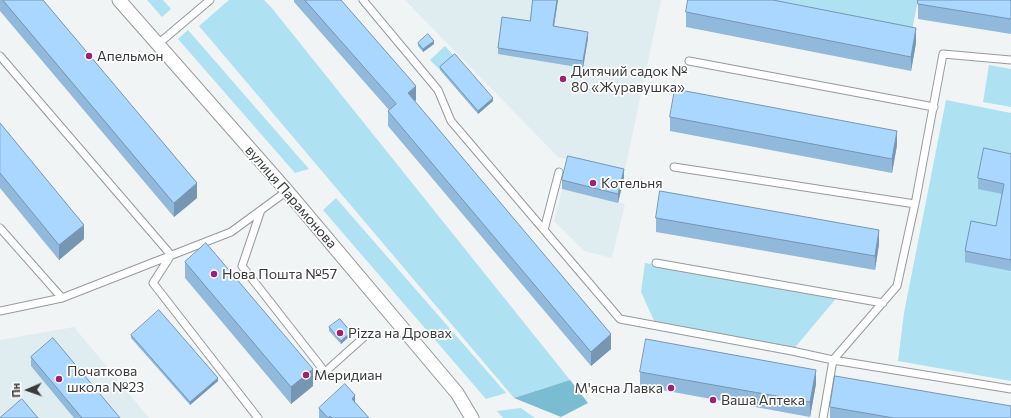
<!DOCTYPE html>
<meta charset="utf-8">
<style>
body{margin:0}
#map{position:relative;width:1011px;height:418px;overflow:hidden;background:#f1f4f5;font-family:Commissioner,sans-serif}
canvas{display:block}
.north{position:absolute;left:8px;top:370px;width:40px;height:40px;-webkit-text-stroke:3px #fff;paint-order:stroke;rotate:268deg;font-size:11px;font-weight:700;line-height:16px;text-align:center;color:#393a3b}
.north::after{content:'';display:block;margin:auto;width:14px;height:18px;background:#393a3b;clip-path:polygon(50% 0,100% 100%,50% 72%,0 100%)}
</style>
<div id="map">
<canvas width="1011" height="418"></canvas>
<div class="north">Пн</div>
</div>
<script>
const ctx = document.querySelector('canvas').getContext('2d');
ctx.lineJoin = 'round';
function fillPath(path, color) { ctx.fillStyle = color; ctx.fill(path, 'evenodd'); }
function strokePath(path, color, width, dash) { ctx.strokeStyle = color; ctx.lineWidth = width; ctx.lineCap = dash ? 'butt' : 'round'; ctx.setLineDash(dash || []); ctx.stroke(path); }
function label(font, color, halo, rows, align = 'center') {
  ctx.font = font + ' Commissioner,sans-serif'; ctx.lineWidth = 3.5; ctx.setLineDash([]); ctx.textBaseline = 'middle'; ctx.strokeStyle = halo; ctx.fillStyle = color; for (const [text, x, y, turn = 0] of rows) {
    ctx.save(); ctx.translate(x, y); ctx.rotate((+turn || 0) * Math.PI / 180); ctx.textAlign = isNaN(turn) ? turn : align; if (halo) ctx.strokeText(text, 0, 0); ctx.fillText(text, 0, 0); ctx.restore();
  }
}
fillPath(new Path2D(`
 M405 0H661L624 174 558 157Z
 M562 189 625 204 612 258 584 251 554 221Z
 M74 327 149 418H0V340Z`), '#dfecf0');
fillPath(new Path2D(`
 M147 0H163L171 9 162 17Z
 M229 0H264L271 7 570 380 514 398 199 26Z
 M700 0H918L910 41Z
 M188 30 309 169 295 173 178 39Z
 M445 46 455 57 440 70 430 60Z
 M989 65 1011 69V107L983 102Z
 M946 100 1011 113V381L898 361 904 313Z
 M336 198 506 393 486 399 323 210Z
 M645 263 839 295 792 351 656 325 641 292Z
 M521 408 535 418H503L497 411Z`), '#aee1f1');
fillPath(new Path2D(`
 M570 380 588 403 561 417 514 398Z`), '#7abcd1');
const lane = new Path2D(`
 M363 0 438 90 451 121 620 319 792 351 833 360 1011 389
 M158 44 210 0
 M0 56 171 255 153 283 258 418
 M689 61 934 107
 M674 167 915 204
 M261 210 242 266 325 372 363 338
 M0 228 62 298
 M544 230 559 172
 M656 263 883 303
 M0 311 62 298 231 232 287 191
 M823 418 833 360 897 286 916 199 943 54 1011 60`);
const street = new Path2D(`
 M119 0 287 191 457 393 472 418`);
strokePath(lane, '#969a9b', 9);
strokePath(street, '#969a9b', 15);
strokePath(lane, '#fff', 7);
strokePath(street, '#fff', 13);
fillPath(new Path2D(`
 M0 0H43L197 198 174 217 0 11Z
 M294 0H341L416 100 415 102 611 349 591 366 388 126V111L389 110 294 2Z
 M533 0H558L554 26 588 38 583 68 498 54V48L530 21Z
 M1011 0V34L918 19V4Z
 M686 12 916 43 911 71 686 27Z
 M418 43 434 44 423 52 418 46Z
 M440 67 493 101 478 114 440 70Z
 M670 117 897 145 892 173 670 131Z
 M0 123 84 239 59 260 0 188Z
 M1011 154V271L965 262V251L996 226 1002 194 978 189V178Z
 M624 178 618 203 562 189V180Z
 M656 218 879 244 875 270 656 232Z
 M185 262 313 386 291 404 185 278Z
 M329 327 351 335 341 344 329 331Z
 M131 335 218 381 190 405 131 338Z
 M31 357 120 418H74L31 366Z
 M640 372 816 384 810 417 640 386Z
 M355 402 369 418H319V408Z
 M830 407 1011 418H830Z`), '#91b9db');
fillPath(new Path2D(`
 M557 0H558L553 32V26Z
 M916 28V43L911 71V57Z
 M588 32V38L583 68V61Z
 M434 41V44L423 52V49Z
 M416 86V100L408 108V93Z
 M493 98V101L478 114V111Z
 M897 131V145L892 173V159Z
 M624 169V178L618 203V194Z
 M197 183V198L174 217V203Z
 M84 225V239L59 260V245Z
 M879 230V244L875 270V256Z
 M351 332V335L341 344V341Z
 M611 334V349L591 366V352Z
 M313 369V386L291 404V387Z
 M816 370V384L810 417V402Z
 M218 378V381L190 405V402Z
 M355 395V413L352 399Z`), '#7696b2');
const building = new Path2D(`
 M3 0H43L197 183 174 203Z
 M305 0H341L416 86 408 93 611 334 591 352 388 111 396 104Z
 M533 0H557L553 26 588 32 583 61 498 48 502 17 530 21Z
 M688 0H773L916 28 911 57 686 12Z
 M918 0H1011V19L918 4Z
 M428 34 434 41 423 49 418 43Z
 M455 54 493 98 478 111 440 67Z
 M675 89 897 131 892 159 670 117Z
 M0 123 84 225 59 245 0 173Z
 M984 148 1011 154V260L965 251 971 221 996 226 1004 184 978 178Z
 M568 156 624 169 618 194 562 180Z
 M660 191 879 230 875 256 656 218Z
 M206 243 313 369 291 387 185 262Z
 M159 310 218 378 190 402 131 335Z
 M340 319 351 332 341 341 329 327Z
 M53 338 120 418H82L31 357Z
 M646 339 816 370 810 402 640 372Z
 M835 376 1011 406V418H894L830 407Z
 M345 384 355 395 352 399 369 418H332L330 416 328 418 319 408Z
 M22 399 38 418H0Z`);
fillPath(building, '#a9d7ff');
strokePath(building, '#7696b2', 1);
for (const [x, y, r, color] of [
 [89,56,4,"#9f2074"],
 [563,79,4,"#9f2074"],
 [593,183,4,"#9f2074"],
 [214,274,4,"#9f2074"],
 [340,333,4,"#9f2074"],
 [306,375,4,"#9f2074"],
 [59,379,4,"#9f2074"],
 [671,388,4,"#9f2074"],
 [713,400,4,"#9f2074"]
]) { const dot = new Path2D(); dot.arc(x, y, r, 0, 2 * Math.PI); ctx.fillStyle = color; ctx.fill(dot); strokePath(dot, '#fff', 1.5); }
label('14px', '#393a3b', '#fff', [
 ["Апельмон",97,56],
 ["Дитячий садок №",571,71],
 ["80 «Журавушка»",571,87],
 ["Котельня",601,183],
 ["Нова Пошта №57",222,274],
 ["Pizza на Дровах",348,333],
 ["Початкова",67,371],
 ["школа №23",67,387],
 ["Меридиан",314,375],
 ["М'ясна Лавка",663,388,"right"],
 ["Ваша Аптека",721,400]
], 'left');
label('14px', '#393a3b', '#fff', [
 ["вулиця Парамонова",291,197,49]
]);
</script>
